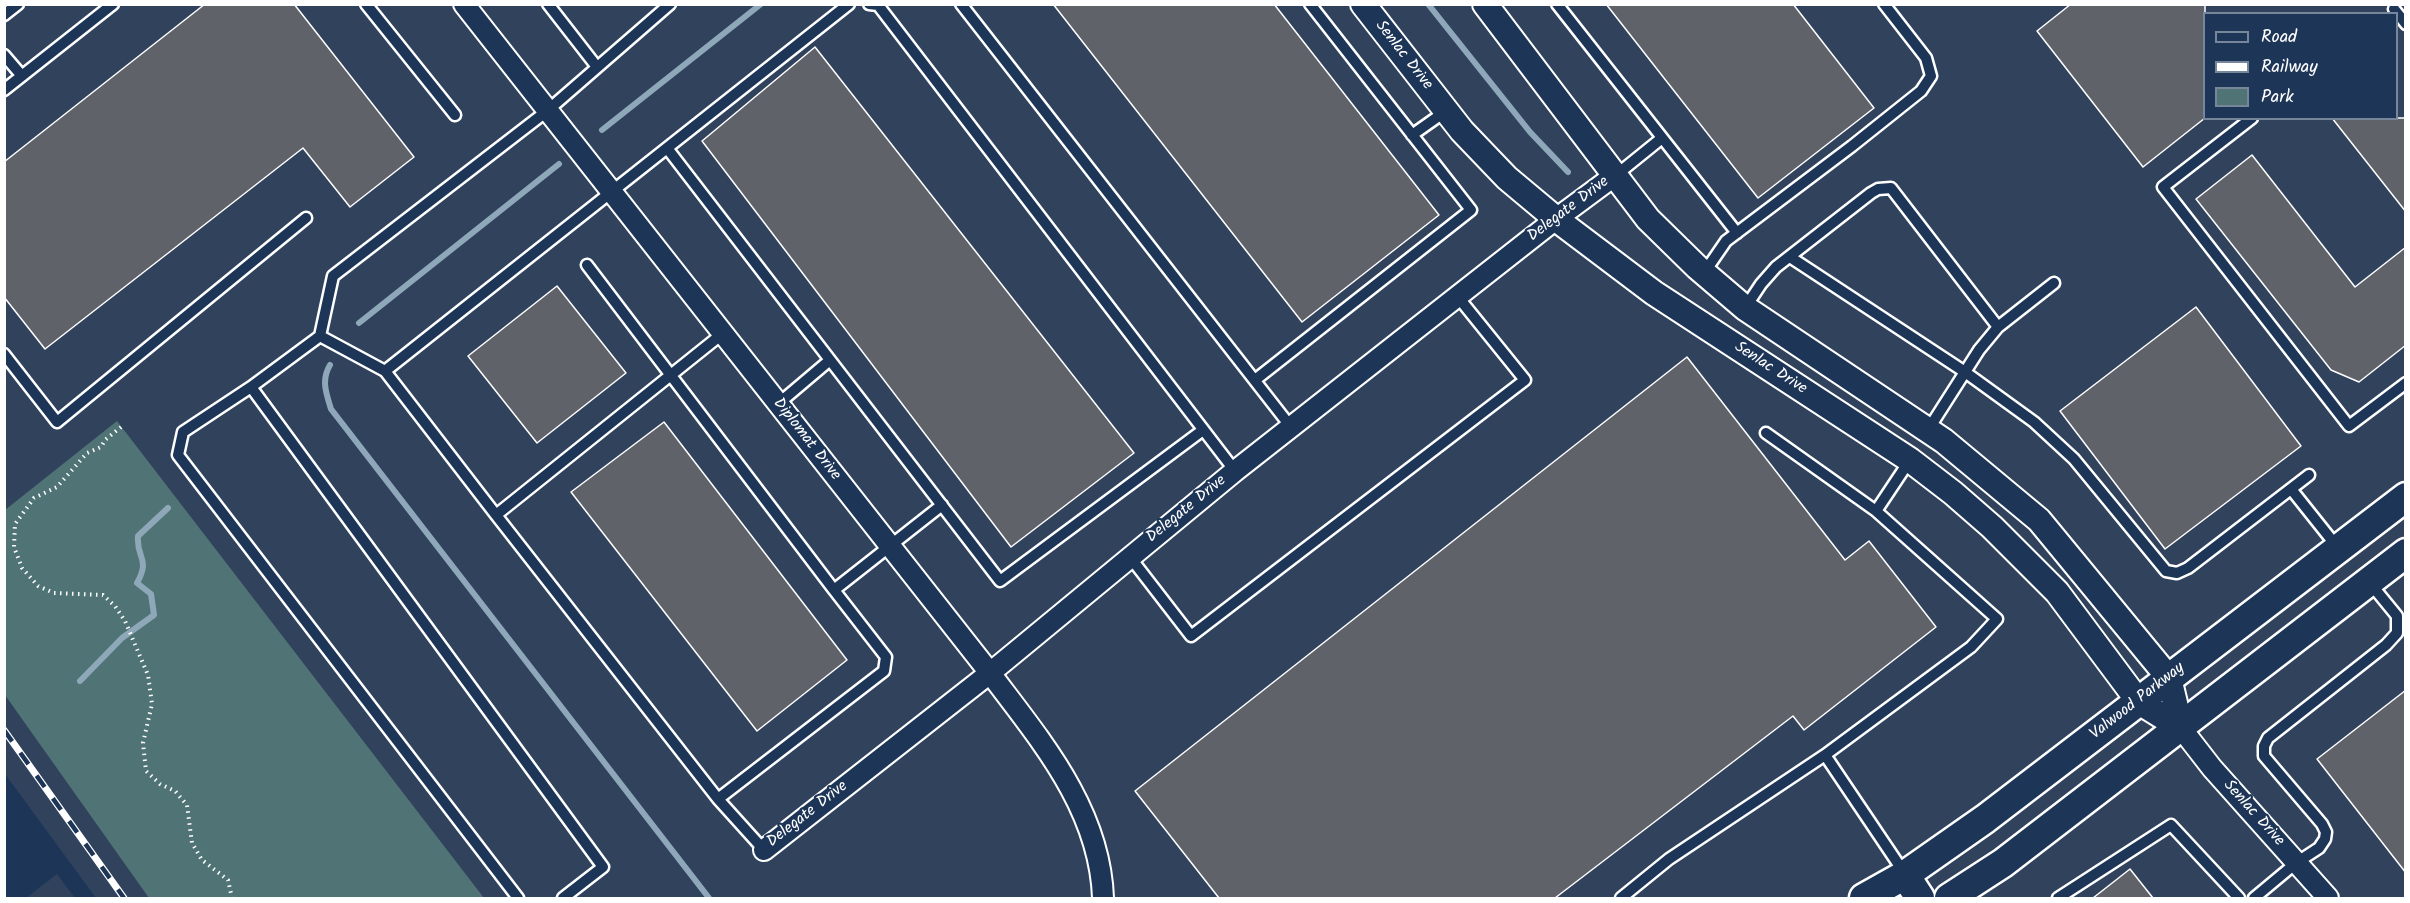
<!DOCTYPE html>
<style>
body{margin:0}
#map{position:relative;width:2410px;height:903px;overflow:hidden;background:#1d3557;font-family:Kalam,sans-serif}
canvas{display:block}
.frame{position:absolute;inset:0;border:6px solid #fff;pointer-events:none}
.legend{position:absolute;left:2203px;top:12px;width:195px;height:108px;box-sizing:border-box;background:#1d3557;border:2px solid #77869a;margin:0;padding:8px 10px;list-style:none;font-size:18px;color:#fff}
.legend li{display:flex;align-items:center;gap:12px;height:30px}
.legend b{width:30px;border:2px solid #77869a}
</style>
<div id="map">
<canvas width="2410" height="903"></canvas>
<div class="frame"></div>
<ul class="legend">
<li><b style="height:8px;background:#1d3557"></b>Road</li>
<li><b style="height:8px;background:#fff"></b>Railway</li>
<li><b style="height:16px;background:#507475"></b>Park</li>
</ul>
</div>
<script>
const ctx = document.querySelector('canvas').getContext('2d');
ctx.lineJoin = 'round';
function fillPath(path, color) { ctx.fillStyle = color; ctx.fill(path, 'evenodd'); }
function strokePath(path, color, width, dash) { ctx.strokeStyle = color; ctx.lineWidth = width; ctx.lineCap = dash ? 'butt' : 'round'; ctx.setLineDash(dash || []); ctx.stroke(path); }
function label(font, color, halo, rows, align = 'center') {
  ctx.font = font + ' Kalam,sans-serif'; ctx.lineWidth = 4.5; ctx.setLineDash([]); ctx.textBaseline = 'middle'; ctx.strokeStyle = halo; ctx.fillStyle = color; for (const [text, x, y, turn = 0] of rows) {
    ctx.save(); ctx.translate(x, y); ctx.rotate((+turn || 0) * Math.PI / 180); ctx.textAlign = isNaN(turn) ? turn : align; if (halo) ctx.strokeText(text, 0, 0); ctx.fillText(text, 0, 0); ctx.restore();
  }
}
fillPath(new Path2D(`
 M4 5H2405V898H96L5 774ZM2204 14H2396V118H2204Z
 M57 874 75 898H26Z`), '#31425d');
fillPath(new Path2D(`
 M117 421 484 898H149L5 695V510Z`), '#507475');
strokePath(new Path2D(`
 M1428 4 1530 132 1568 172
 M602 130 761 4
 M359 323 559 164
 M330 365C321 380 326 393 331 409L709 898
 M80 681 122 638 154 615 151 594 137 583C151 558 136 559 138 536L168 508`), '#8ea7b9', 6);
const building = new Path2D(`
 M205 4H294L414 157 350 207 303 148 45 349 4 297V162Z
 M1053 4H1274L1439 215 1302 322Z
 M1606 4H1793L1874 108 1758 198Z
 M2071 4H2205V118L2143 167 2037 31Z
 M815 47 1134 453 1011 547 702 141Z
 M2332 118H2406V212Z
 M2252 155 2355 287 2406 247V345L2359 382 2331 370 2196 199Z
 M557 286 626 373 537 443 468 356Z
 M2196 307 2301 446 2165 549 2060 411Z
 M1687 357 1845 560 1869 541 1936 627 1804 730 1793 716 1555 898H1219L1135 791Z
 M664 422 847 660 757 731 571 492Z
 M2406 690V873L2317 759Z
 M2130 869 2153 898H2093Z`);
fillPath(building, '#60626a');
strokePath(building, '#fff', 1.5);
const service = new Path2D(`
 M366 4 455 115
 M548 4 597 67
 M670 4 547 111 333 276 320 336 385 371 849 4
 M869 4 878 5 1235 471
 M961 4 1291 427
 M1557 4 1737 233
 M2394 9 2406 24
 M4 15 18 4
 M4 55 22 76
 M4 90 113 4
 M2252 118 2163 187 2349 426 2406 383
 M1412 135 1446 111
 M667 148 1000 581 1203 430
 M1615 176 1662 138
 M1790 257 1965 372 2034 422 2074 459 2166 571 2177 573 2188 568 2309 475
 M587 265 834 590 942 505
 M1704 273 1726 241 1852 146 1921 91 1931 76 1926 58 1884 4
 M1745 308 1761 284 1776 267 1871 193 1878 189 1891 188 1998 327 1979 350 1928 430
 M1998 327 2054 283
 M320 336 251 387 183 432 178 455 518 898
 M4 354 57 422 306 218
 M385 371 496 515 722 334
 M1255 380 1471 210 1310 4
 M251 387 603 867 563 898
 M778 404 830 360
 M1766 433 1876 511
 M2291 489 2338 548
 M496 515 718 799 884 671 886 657 834 590
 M1130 557 1191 636 1525 380 1458 297
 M1825 755 1905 874
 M718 799 764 850
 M1621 898 1669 859 1825 755 1971 647 1997 619 1876 511 1910 460
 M2058 898 2171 825 2239 898
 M2254 898 2296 863 2319 848 2325 839 2326 832 2322 824 2264 756V746L2268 738 2386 645 2397 633V616L2370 583`);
const minor = new Path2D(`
 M464 4 990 673C1041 741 1100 809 1103 898
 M2181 728 2212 768 2328 898
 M764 850 990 673 1235 471 1556 219 1614 176`);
const tertiary = new Path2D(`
 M1363 4 1462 131 1507 178 1556 219 1654 293 1910 460 1953 493 1992 527 2057 592 2139 702 2181 728
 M1485 4 1648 219 1697 267 1745 308 1944 441 2039 520 2169 678 2181 728`);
const secondary = new Path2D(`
 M1905 875 1920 898
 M1864 898 1905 875 1985 819 2406 497
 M1949 898 2003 863 2406 553`);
strokePath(service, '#fff', 15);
strokePath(minor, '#fff', 24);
strokePath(tertiary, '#fff', 28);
strokePath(secondary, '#fff', 33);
strokePath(new Path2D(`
 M121 427 105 440 101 447 87 453 57 487 34 498 15 524 14 547 22 568 38 586 54 593 103 595 115 606 125 621 148 675 152 704 143 743 146 771 160 784 175 791 187 805 192 843 202 860 228 880 232 898`), '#fff', 4, [1.5, 4.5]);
strokePath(service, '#1d3557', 10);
strokePath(minor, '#1d3557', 20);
strokePath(tertiary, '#1d3557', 24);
strokePath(secondary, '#1d3557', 28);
const rail = new Path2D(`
 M4 730 124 898`);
strokePath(rail, '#fff', 7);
strokePath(rail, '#1d3557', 4.5, [14]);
label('16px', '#fff', '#1d3557', [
 ["Senlac Drive",1403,56,52],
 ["Delegate Drive",1569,210,-37],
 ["Senlac Drive",1770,369,33],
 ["Diplomat Drive",806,440,52],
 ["Delegate Drive",1187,510,-39],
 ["Valwood Parkway",2138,702,-38],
 ["Senlac Drive",2253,814,48],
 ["Delegate Drive",808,815,-38]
]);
</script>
